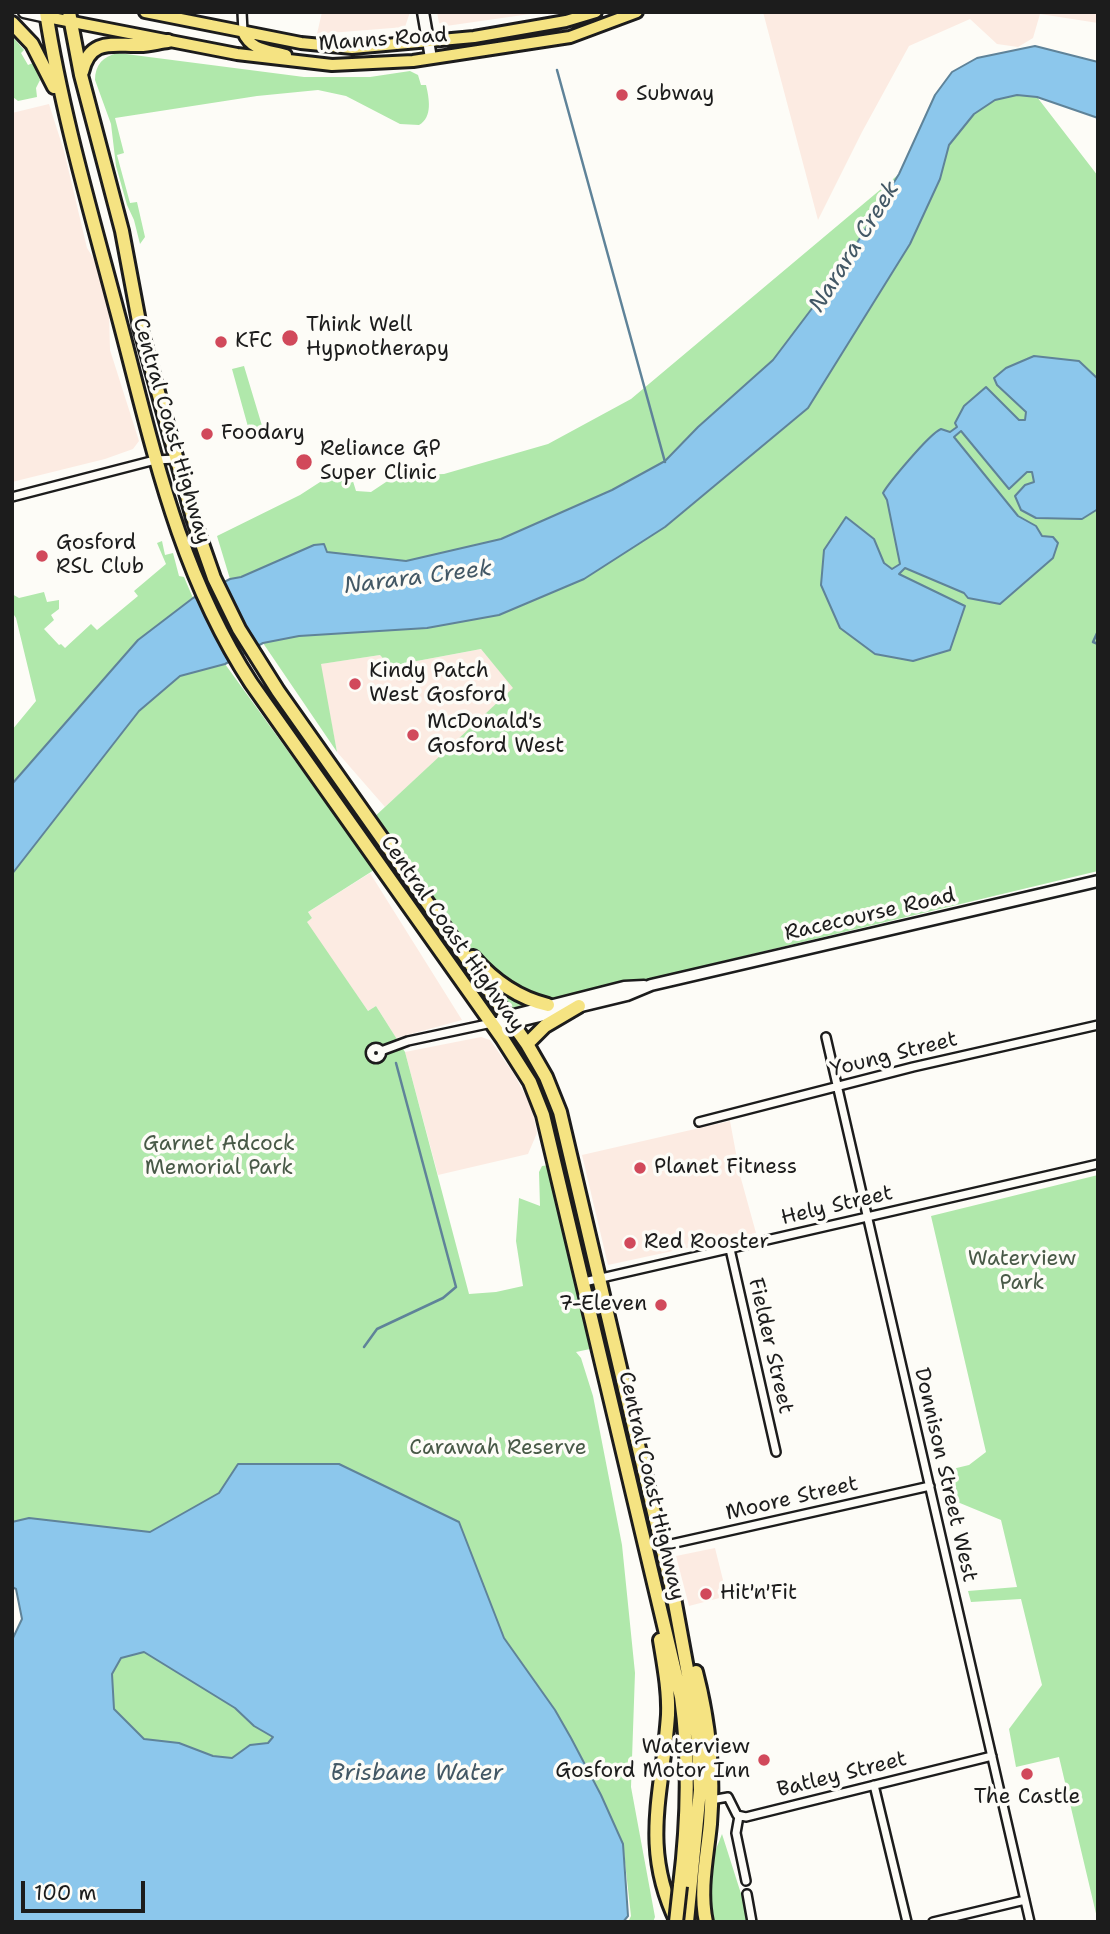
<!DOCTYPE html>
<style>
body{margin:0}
#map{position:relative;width:1110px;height:1934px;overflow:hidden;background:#fdfcf7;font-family:"Shantell Sans",sans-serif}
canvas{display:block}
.frame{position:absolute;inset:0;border:14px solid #1c1c1c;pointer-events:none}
.scale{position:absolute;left:21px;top:1881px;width:124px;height:32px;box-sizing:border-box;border:4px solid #1c1c1c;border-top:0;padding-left:9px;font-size:21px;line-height:24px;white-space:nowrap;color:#1c1c1c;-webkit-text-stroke:5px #fdfcf7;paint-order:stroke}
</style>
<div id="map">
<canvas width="1110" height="1934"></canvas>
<div class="frame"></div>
<div class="scale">100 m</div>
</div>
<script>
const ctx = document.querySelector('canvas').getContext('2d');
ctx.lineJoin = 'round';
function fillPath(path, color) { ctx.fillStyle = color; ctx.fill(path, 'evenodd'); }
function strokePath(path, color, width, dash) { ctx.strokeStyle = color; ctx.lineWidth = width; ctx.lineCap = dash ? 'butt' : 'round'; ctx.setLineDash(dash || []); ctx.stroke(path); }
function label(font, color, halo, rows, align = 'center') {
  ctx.font = font + ' "Shantell Sans",sans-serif'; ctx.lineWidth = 7; ctx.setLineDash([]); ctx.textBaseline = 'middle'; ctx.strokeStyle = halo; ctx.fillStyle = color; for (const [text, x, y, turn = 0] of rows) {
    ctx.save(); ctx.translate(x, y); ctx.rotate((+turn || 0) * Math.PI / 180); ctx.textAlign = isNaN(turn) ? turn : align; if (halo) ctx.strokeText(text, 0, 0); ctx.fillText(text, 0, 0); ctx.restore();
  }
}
fillPath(new Path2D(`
 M322 12H410L405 27 317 34Z
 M437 12H529L530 14 446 26 439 23Z
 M763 12H1098V23L1040 14 1033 38 1018 47 997 44 970 19 909 46 862 132 818 220Z
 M49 104 64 151 87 248 94 259 109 313 110 350 139 441 133 449 105 459 12 482V113Z
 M481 649 514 688 385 807 337 752 320 664 380 655 390 666Z
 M370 873 462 1020 396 1038 376 1006 368 1011 306 922 312 918 308 912Z
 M481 1037 490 1040 514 1074 532 1108 537 1133 528 1154 438 1175 405 1052Z
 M730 1121 740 1175 756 1233 608 1265 582 1155Z
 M715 1548 727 1596 689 1606 676 1556Z`), '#fcebe2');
fillPath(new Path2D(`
 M12 36 24 50 21 53 28 65 33 63 40 80 36 88 37 97 18 101 13 97Z
 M118 53 304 77H370L410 71 418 75 421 85H426C429 98 433 117 419 125L400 124 346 96 318 90 257 96 115 118 124 153 117 155 130 203 137 202 145 237 140 244 134 220 127 205 116 166 111 124 95 80C95 65 103 56 118 53Z
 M1017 95 1037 97 1098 176V871L511 1012 371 820 513 688 481 649 390 666 380 655 321 664 337 752 263 643 299 636 427 628 584 579 665 527 808 408 910 244 940 179 949 145 974 114 995 100Z
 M899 174 838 274 773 360 698 427 665 461 612 490 501 539 406 561 327 552 323 544 314 545 241 577 230 579 217 536 300 495 334 473 357 472 352 478 356 491 371 492 395 476 444 474 548 444 631 399Z
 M244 366 263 429 250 434 232 369Z
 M162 541 165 555 173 553 179 576 184 577 193 598 138 640 12 784V730L36 701 16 618 12 612V594L19 598 44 592 47 602 59 600V609L51 615 54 620 44 629 59 645 61 644 65 648 91 624 97 630 138 596 134 591 166 564 157 543Z
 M225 664 374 870 308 912 312 918 307 922 368 1011 376 1006 405 1052 469 1294 496 1292 523 1286 516 1241 519 1198 540 1206 539 1172 542 1166 550 1165 590 1349 576 1352 581 1358 593 1396 622 1545 635 1673 631 1787 655 1917 653 1922H628L631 1916 623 1844 571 1738 555 1710 504 1638 459 1522 339 1464H238L219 1493 150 1532 29 1518 12 1522V874L139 711 180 676Z
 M1098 1175V1922L1059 1757 1016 1767 1009 1729 1042 1685 1021 1599 971 1602 968 1591 1017 1587 1001 1520 955 1501 947 1503 940 1472 969 1465 986 1452 931 1216Z
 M144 1652 235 1708 254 1726 274 1737 268 1743 250 1745 232 1758 214 1756 179 1743 144 1739 114 1709 112 1674 121 1658Z
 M722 1834 750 1922H709L705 1877Z`), '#b0e8ab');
const water = new Path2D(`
 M1035 46 1098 62V118L1037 97 1017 95 995 100 974 114 949 145 940 179 910 244 808 408 665 527 584 579 499 615 427 628 299 636 263 643 225 664 180 676 139 711 12 874V784L138 640 193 598 230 579 241 577 314 545 324 544 327 552 406 561 501 539 612 490 665 461 698 427 773 360 838 274 899 174 935 95 952 72 977 58Z
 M1034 356 1079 361 1098 379V509L1082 519 1036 518 1021 510 1015 496 1025 485 1034 482 1032 472H1027L1009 489 961 431 954 437 1018 516 1036 526 1042 536 1053 537 1058 543 1053 558 1000 604 968 598 964 593 905 568 899 574 965 606 950 650 913 661 875 654 840 628 821 585 824 550 846 517 874 539 884 563 892 569 900 564 887 500 883 493C888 484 929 434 941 429L950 432 957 427 955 423 964 406 986 387 1019 420H1025L1026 412 997 385 994 378 1006 368Z
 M238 1464H339L459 1522 504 1638 555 1710 571 1738 601 1795 623 1844 628 1916 623 1922H12V1640L22 1619 16 1589 12 1587V1522L29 1518 150 1532 219 1493ZM144 1652 235 1708 254 1726 273 1737 268 1743 250 1745 232 1758 213 1756 179 1743 144 1739 114 1709 112 1674 121 1658Z`);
fillPath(water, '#8cc7ec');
strokePath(water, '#5f8399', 2);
strokePath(new Path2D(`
 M557 70 665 462
 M1098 631 1093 642 1098 644
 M364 1347 377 1329 443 1298 456 1287 396 1063`), '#5f8399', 2.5);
const street = new Path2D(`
 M242 12 243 32
 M12 497 155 460 176 459
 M826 1037 1030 1922
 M370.5 1053a5.5 5.5 0 1 1 11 0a5.5 5.5 0 1 1-11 0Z
 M381 1051 408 1041 492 1023
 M699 1122 913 1067 1098 1025
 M730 1249 776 1452
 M584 1282 1098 1164
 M662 1546 930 1486
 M874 1785 907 1922
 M711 1800 728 1797 737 1815 746 1817 992 1756
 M739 1816 736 1833 746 1881
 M747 1894 752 1922
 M933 1922 1025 1900`);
const secondary = new Path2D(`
 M24 12 47 17
 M423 12 431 58
 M502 1018 624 987 644 986
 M492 1023H511L627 995 651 985 1098 881`);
const primary = new Path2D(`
 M145 12 301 43 352 48 474 37 566 21 596 12
 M47 17 237 54 332 65 413 61 570 37 637 12
 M243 32C251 51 269 50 286 55`);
const highway = new Path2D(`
 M46 12C62 114 91 212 117 311 152 442 176 568 251 683L502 1038 530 1082 543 1115 681 1697C690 1761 688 1822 680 1886
 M69 12 81 75 122 231 140 327 193 518 214 578 239 629 278 691 527 1044 546 1077 560 1112 674 1598 692 1696 698 1742 700 1790 687 1922
 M12 23 32 44 54 87
 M82 72C90 37 114 46 140 45 149 45 159 42 168 41
 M473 957C493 980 518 998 548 1005
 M527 1044 545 1026 579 1006
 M660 1640C664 1665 669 1690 668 1715 663 1792 640 1846 677 1922
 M696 1672C709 1722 714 1773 710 1824 707 1856 699 1890 706 1922`);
strokePath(street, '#1c1c1c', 12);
strokePath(secondary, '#1c1c1c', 15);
strokePath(primary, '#1c1c1c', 16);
strokePath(highway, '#1c1c1c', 18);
strokePath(street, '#fdfcf7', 7);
strokePath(secondary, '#fdfcf7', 10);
strokePath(primary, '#f5e382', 10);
strokePath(highway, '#f5e382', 12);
const highwayBridge = new Path2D(`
 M676 1922 680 1886`);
strokePath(highwayBridge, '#1c1c1c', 18, []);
strokePath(highwayBridge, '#f5e382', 12);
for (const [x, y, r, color] of [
 [622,95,7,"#d1495b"],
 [290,338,9,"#d1495b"],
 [221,342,7,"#d1495b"],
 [207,434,7,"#d1495b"],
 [304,462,9,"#d1495b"],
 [42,556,7,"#d1495b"],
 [355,684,7,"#d1495b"],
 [413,735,7,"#d1495b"],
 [640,1168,7,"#d1495b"],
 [630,1243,7,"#d1495b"],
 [661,1305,7,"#d1495b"],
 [706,1594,7,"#d1495b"],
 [764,1760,7,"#d1495b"],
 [1027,1774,7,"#d1495b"]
]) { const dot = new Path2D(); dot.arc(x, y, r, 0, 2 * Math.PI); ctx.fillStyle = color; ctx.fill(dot); strokePath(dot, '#fdfcf7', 2.5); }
label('21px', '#1c1c1c', '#fdfcf7', [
 ["Manns Road",383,40,-4],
 ["Central Coast Highway",171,431,74],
 ["Racecourse Road",870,915,-13],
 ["Central Coast Highway",452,934,55],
 ["Young Street",894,1055,-14],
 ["Hely Street",837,1206,-13],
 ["Fielder Street",770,1346,77],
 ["Donnison Street West",945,1475,77],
 ["Central Coast Highway",651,1486,77],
 ["Moore Street",792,1499,-13],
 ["Batley Street",842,1775,-14]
]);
label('21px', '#1c1c1c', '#fdfcf7', [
 ["Subway",636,95],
 ["Think Well",306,326],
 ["Hypnotherapy",306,350],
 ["KFC",235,342],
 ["Foodary",221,434],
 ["Reliance GP",320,450],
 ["Super Clinic",320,474],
 ["Gosford",56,544],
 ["RSL Club",56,568],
 ["Kindy Patch",369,672],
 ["West Gosford",369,696],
 ["McDonald's",427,723],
 ["Gosford West",427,747],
 ["Planet Fitness",654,1168],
 ["Red Rooster",644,1243],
 ["7-Eleven",647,1305,"right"],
 ["Hit'n'Fit",720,1594],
 ["Waterview",750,1748,"right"],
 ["Gosford Motor Inn",750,1772,"right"],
 ["The Castle",1027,1798,"center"]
], 'left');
label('21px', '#485947', '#fdfcf7', [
 ["Garnet Adcock",219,1145],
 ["Memorial Park",219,1169],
 ["Waterview",1022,1260],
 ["Park",1022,1284],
 ["Carawah Reserve",498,1449]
]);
label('italic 23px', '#435865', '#fdfcf7', [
 ["Narara Creek",855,247,-58],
 ["Narara Creek",418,578,-7],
 ["Brisbane Water",417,1774]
]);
</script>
